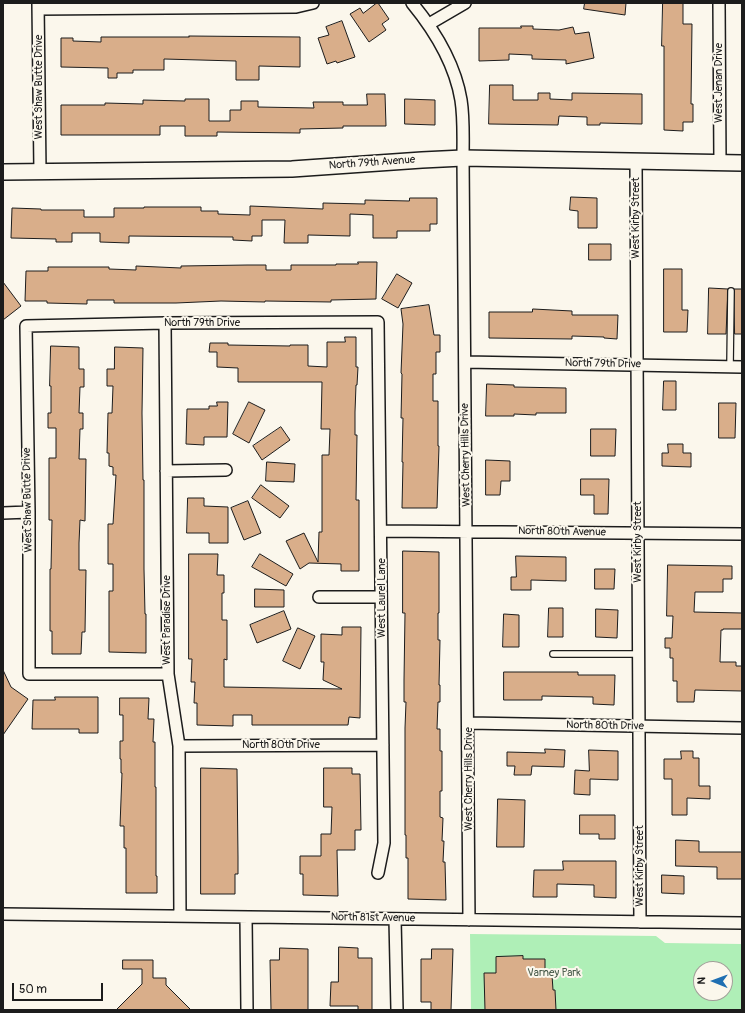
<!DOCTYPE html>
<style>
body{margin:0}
#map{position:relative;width:745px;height:1013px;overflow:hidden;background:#fbf7ec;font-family:Pangolin,sans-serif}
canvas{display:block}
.frame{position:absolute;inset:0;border:4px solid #1c1c1c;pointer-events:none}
.north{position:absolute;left:693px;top:961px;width:40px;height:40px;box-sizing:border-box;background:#fbf7ec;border:1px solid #a29f99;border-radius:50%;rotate:271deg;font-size:11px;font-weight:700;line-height:16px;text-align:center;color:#1c1c1c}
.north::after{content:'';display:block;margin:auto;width:14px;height:18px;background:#1f6fb2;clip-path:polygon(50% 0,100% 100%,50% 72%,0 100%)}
.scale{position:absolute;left:12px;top:983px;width:91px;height:18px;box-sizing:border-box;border:2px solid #1c1c1c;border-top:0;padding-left:5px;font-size:12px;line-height:14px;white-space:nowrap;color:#1c1c1c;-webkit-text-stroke:3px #fbf7ec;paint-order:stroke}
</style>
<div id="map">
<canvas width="745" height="1013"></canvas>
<div class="frame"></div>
<div class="north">N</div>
<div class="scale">50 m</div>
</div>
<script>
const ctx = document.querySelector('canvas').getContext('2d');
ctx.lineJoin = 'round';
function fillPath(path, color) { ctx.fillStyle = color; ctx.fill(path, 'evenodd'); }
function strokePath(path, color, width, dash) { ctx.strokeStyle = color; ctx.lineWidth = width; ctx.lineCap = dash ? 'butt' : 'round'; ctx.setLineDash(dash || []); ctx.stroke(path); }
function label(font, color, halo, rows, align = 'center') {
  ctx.font = font + ' Pangolin,sans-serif'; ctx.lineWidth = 4; ctx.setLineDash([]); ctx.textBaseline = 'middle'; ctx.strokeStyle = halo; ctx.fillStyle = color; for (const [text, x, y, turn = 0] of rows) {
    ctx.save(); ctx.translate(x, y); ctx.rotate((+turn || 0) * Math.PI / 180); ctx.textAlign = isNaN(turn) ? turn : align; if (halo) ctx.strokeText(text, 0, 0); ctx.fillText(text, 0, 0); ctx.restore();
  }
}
fillPath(new Path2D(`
 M470 934 656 936 665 943 742 944V1010H471ZM701 969H725V993H701Z`), '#afefb7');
const building = new Path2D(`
 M377 3H378L389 19 382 24 386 30 369 42 350 14 360 8 363 13Z
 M585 3H626L625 15 584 9Z
 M663 3H683V24H692L691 104H693V122H683V131L664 130V46H662Z
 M342 21 355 57 337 63 336 61 327 64 318 38 329 35 326 27Z
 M521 26H533V29L559 30 573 27 575 34 589 32 594 58 566 64V60L532 59V55L509 54V60L479 61V28H521Z
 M189 36 300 37V67L259 66V80H236V61L164 59V70H133V73H117V78H108V68L61 67V38H73V41L101 42V37H189Z
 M490 85H513V100H538V93H550V99L572 100V93L642 94V124L600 123V125H587V117L559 116 558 125 489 124Z
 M367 94H385L386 126H343V128L300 129V133L217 132V136H185V126H160V135H61V105H105V103L143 104V100L185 101V99H209V121H230V110H241V101H258V107L314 108 313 102H343V105H367Z
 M405 99 435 100V125L405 124Z
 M571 197 597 198V228H578V211L570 210Z
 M410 198H437V224H430V231H397V238H373V215L350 214V236L308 235V243H284L285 220H262V236H252V241L233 240V237L129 236V243L100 242V233H72V242H56V239L11 238 12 208 41 209V210H84V217H114V208H144V207H201V211H218V214L250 215V206L323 209V203L365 204V200L409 201Z
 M589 244H611V260H589Z
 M358 262H377L376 299 331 300V302L265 301V302L221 301 176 303H114V300H87V304L47 303V301H25L26 271H48V267H109V269L136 270V266L181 268V266L247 265H266V270H291V265H336V264H358Z
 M664 269H682V310H688L687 332H664Z
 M397 274 412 283 398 308 382 299Z
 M3 282 21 306 3 320Z
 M709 288 728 289 726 334H708Z
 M734 289H742V334H735Z
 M429 305 434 335H440V352H436V374H433V401H438V446H439L437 508H402L403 462H402L403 418H401L402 374 401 373 403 324 401 309Z
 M533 309 572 311V315H618L617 339 604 338V337L572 336V339L489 338V312H532Z
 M345 337H356V367H358L357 385H356L355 412V435H357L356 500H359V571H341V564L309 563 300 569 286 541 304 533 318 562 319 532H322V455H329L330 429H321L322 382H238V368L217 367V352H209L210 343H228V345L290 346V345H308V366L327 367V342H345Z
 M51 346 79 347V369H84V387H80L79 413H83V429H80L79 459H86L85 521 80 520 79 543V570H86L85 632H82L81 654H52V631H50V569H51L52 520H49V458H56V428H48V413H51V386H50Z
 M115 347 143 348 142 413 143 480H144V569L145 614H146V653L109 652V591H113V564H108V524H113L116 475H113V467L109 466V453H107L108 413H112L113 386H107V369H114Z
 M664 381H676V410H663Z
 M487 384 514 385V387L566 388V413H536V415L514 414V416H486Z
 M217 402H228L227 437H204V445L186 444 187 409H209V406H217Z
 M249 402 265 410 249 443 233 434Z
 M719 403H736L735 438H719Z
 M281 427 290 440 262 460 253 446Z
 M591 429H616L615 456H591Z
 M668 444H683V453H691V467L662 466V453H668Z
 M486 460 510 461V481H501L500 495H486Z
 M267 462 295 464 294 482 266 481Z
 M581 479H609L608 514H594V495H581Z
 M261 485 289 506 280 518 252 498Z
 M188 498H204V506L228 507V543H209V533H187Z
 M248 501 261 533 244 540 231 508Z
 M403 551 439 552V613H438V640H440L439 685H440V702H438L437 729H440V751H442V791H440V817L443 818 442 841H444L443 862H445L446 900 408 899V858H406V835H405V728L406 702H404V680L405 613H403Z
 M189 554H218L217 575H224V593H222V620H227V660L224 659V687L342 689 323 680 324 662H321V634L342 635V627H361L360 718 349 717 348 725H252V715H233V726L197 725V703H194L195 682H191L192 659H189Z
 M260 554 293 574 286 586 252 567Z
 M516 556 566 557V581L531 580V590H511V577H516Z
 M668 565 732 566V579H723V592H695L694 612 742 613V629H723V630H721L720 662H736V666H742V691L695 690 694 702H677V681H673V658H670V648H665V638H672L673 616H667Z
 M595 569H615L614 589H595Z
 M255 589 284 590V607H255Z
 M549 608H563V637H548Z
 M596 609 618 610 617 638 596 637Z
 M284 611 291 629 257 643 250 625Z
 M504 614 519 615V647H503Z
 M298 628 315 636 300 669 283 661Z
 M3 670 11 687 28 699 3 735Z
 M504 672H578V675H615L614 705 593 704V697L542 696V700H504Z
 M55 697H98V733H79V729H32L33 700H55Z
 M120 698H149L148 719H154L153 742H155V787H156V876H157V893H126V848H124V826H120L122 773H121V759H120V741H123V715H120Z
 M545 749 565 750 564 767 532 766 531 775H514L515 766H507V752L545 753Z
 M589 750 618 751V780L590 779V795L574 794 575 770 589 771Z
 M681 751H693V758H699V786H710V799L687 798V815H672V779H664V759H681Z
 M201 768 237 769 238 857V874H235V894H201Z
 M324 768H352V774H360L361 830H355V850H337L338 896 303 895V874H300V856H321V834H331L332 807H324Z
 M498 799 525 800 524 847H497Z
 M580 815H615V839H599V834H580Z
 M676 840 699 841V852H742V879H717V867L676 866Z
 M563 861H616V898L594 897V885L557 884V897H533L534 870H563Z
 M662 875 684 876V894L662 893Z
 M339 947 358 948V958H372V1010H358V1006H330L331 982H338Z
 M280 948 308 949V1010H271L270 960H279Z
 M432 949H453L451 1010H431V1002H421V959H431Z
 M523 956V959H545V975H552L553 990H555L556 1010H485L484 973H496V957Z
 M123 960H153V978H166V985L191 1010H116L142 984V969H123Z`);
fillPath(building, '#d9ae8a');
strokePath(building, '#1c1c1c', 1);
const lane = new Path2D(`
 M730 366 731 291
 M553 654H639`);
const street = new Path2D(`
 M38 3 40 172
 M412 3C435 31 455 64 461 100 464 119 463 139 463 158L469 920
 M719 3 720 163
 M38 9 296 7 313 3
 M429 24 465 3
 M636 162 640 922
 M165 323 168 674 179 746 180 916
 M465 362 742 367
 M166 471 226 470
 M3 513 29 512
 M381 531 742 534
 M319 597H381
 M168 674H29V512L26 326 165 323 378 322 384 843 378 873
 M469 723 742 728
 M179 746 383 745
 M3 914 742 923
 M246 917 247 1010
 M395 919 397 1010`);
const secondary = new Path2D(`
 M3 172 292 169 422 160 463 158 742 163`);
strokePath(lane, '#1c1c1c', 8);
strokePath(street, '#1c1c1c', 14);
strokePath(secondary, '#1c1c1c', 18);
strokePath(lane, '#fbf7ec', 5.5);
strokePath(street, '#fbf7ec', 11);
strokePath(secondary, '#fbf7ec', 15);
label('11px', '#1c1c1c', '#fbf7ec', [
 ["West Jenan Drive",719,83,-90],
 ["West Shaw Butte Drive",39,87,-90],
 ["North 79th Avenue",372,163,-4],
 ["West Kirby Street",636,218,-90],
 ["North 79th Drive",202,323],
 ["North 79th Drive",603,364,1],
 ["West Cherry Hills Drive",466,455,-91],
 ["West Shaw Butte Drive",28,500,-91],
 ["North 80th Avenue",562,532,1],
 ["West Kirby Street",638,542,-90],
 ["West Laurel Lane",382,598,-90],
 ["West Paradise Drive",167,620,-90],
 ["North 80th Drive",605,726,1],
 ["North 80th Drive",281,745],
 ["West Cherry Hills Drive",469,779,-90],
 ["West Kirby Street",640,866,-90],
 ["North 81st Avenue",373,918,1]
]);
label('11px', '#485b4a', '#fbf7ec', [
 ["Varney Park",554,973]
]);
</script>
